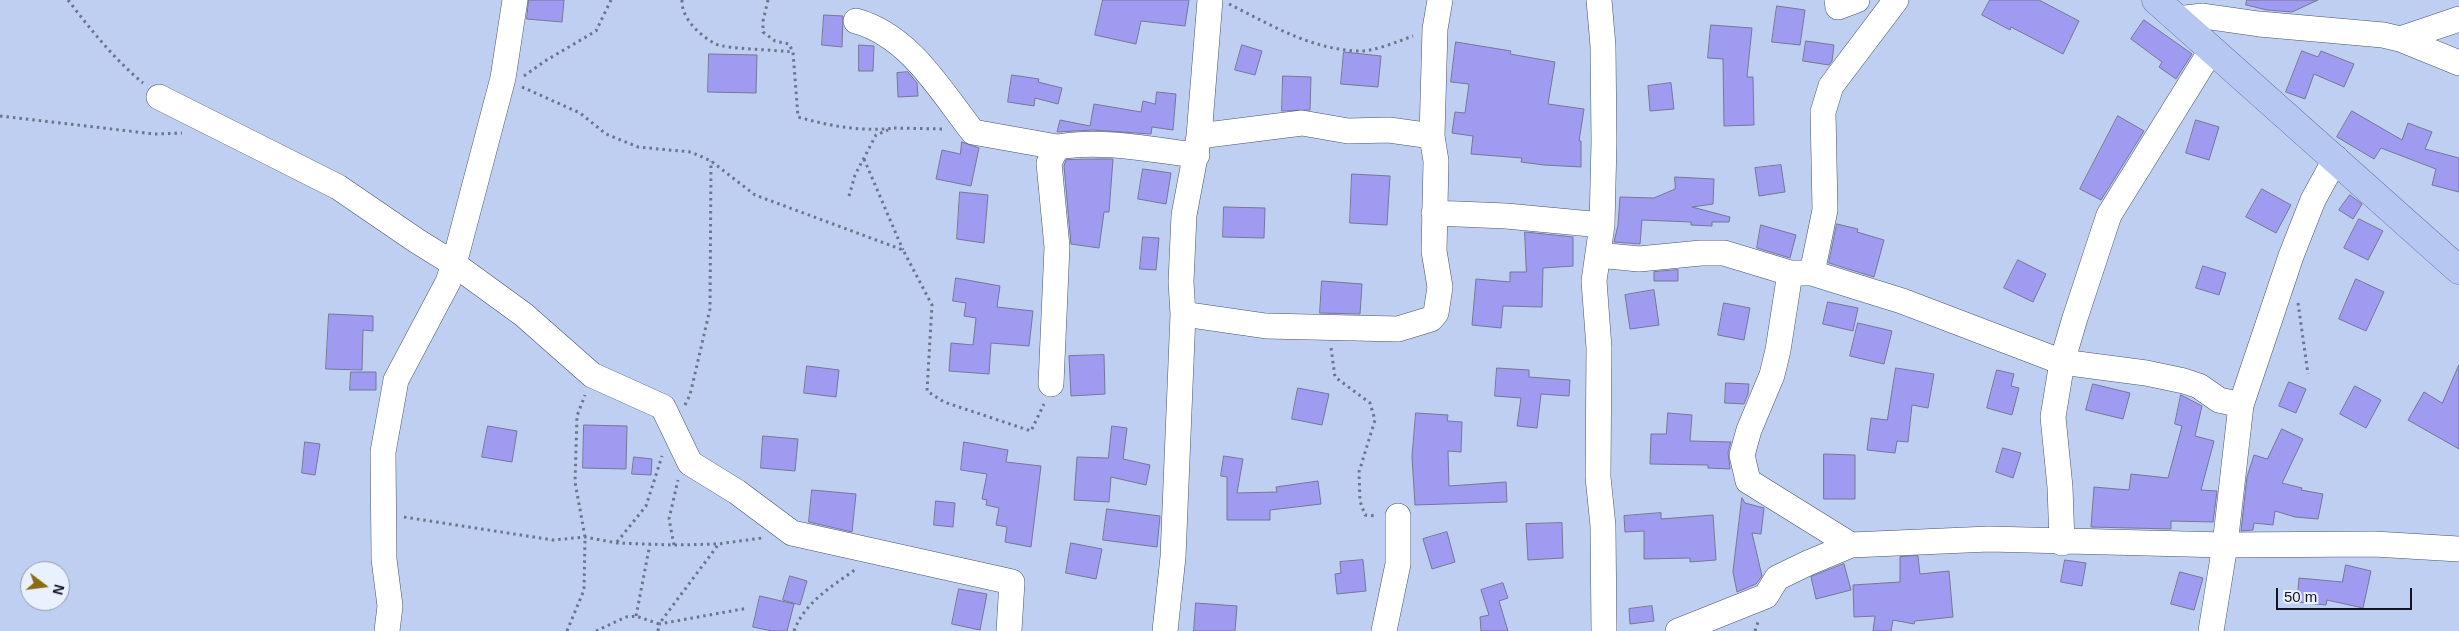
<!DOCTYPE html>
<style>
body{margin:0}
#map{position:relative;width:2459px;height:631px;overflow:hidden;background:#bfcff1;font-family:Arial,sans-serif}
canvas{display:block}
.north{position:absolute;left:20px;top:561px;width:50px;height:50px;box-sizing:border-box;background:#e9f0fe;border:1px solid #9399a6;border-radius:50%;rotate:105deg;font-size:14px;font-weight:700;line-height:20px;text-align:center;color:#111622}
.north::after{content:'';display:block;margin:auto;width:18px;height:22px;background:#8e6b0f;clip-path:polygon(50% 0,100% 100%,50% 72%,0 100%)}
.scale{position:absolute;left:2276px;top:588px;width:136px;height:22px;box-sizing:border-box;border:2px solid #111622;border-top:0;padding-left:6px;font-size:15px;line-height:18px;white-space:nowrap;color:#111622;-webkit-text-stroke:4px #e9f0fe;paint-order:stroke}
</style>
<div id="map">
<canvas width="2459" height="631"></canvas>
<div class="north">N</div>
<div class="scale">50 m</div>
</div>
<script>
const ctx = document.querySelector('canvas').getContext('2d');
ctx.lineJoin = 'round';
function fillPath(path, color) { ctx.fillStyle = color; ctx.fill(path, 'evenodd'); }
function strokePath(path, color, width, dash) { ctx.strokeStyle = color; ctx.lineWidth = width; ctx.lineCap = dash ? 'butt' : 'round'; ctx.setLineDash(dash || []); ctx.stroke(path); }
const building = new Path2D(`
 M529 0H564L562 22 527 19Z
 M1103 0H1189L1185 26 1141 21 1136 44 1095 35Z
 M1990 0H2039L2079 21 2063 54 2011 27 2010 30 1982 15Z
 M2247 0H2318L2292 12 2267 10 2246 5Z
 M1777 6 1805 10 1800 45 1772 42Z
 M824 15 843 16 842 47 822 45Z
 M2144 20 2192 54 2176 79 2159 67 2162 62 2131 39Z
 M1711 25 1752 28 1747 77H1753L1754 125 1724 126 1723 59 1708 58Z
 M1806 41 1834 45 1832 61 1829 65 1803 61Z
 M1456 42 1511 51 1510 54 1555 62 1548 104 1584 109 1579 141H1581V167L1544 165 1521 162 1522 158 1471 154 1473 136 1452 133 1455 112 1465 113 1469 84 1451 82Z
 M859 45 874 46 873 71H859Z
 M1242 45 1262 51 1255 75 1235 70Z
 M2302 51 2318 57 2321 51 2354 64 2344 87 2314 74 2305 99 2286 92Z
 M1344 52 1381 56 1378 87 1341 84Z
 M709 54 757 55 756 93 708 92Z
 M908 72 917 83 918 96 898 97 897 73Z
 M1012 75 1039 79 1038 82 1062 88 1058 104 1035 98 1034 106 1008 102Z
 M1283 76 1311 77 1310 110 1282 111Z
 M1671 83 1674 109 1650 111 1648 86Z
 M1157 92 1176 94 1173 130 1152 127 1151 134 1093 130 1057 132 1060 120 1090 126 1094 104 1141 112 1143 101 1155 104Z
 M2352 111 2402 140 2408 123 2432 132 2425 149 2459 158V192L2432 185 2436 169 2381 148 2374 159 2337 137Z
 M2118 116 2144 131 2101 200 2080 189Z
 M2196 120 2219 127 2209 160 2186 153Z
 M962 142 979 148 971 186 936 179 942 150 960 154Z
 M1092 159H1113L1109 212H1104L1099 248 1071 244 1064 166 1066 160Z
 M1781 165 1785 192 1759 196 1755 168Z
 M1143 169 1171 173 1166 204 1138 199Z
 M1352 174 1390 176 1387 225 1350 223Z
 M1675 177 1714 179 1713 204 1692 207 1730 217 1729 222H1712V226L1691 225V222L1642 220 1640 244 1614 242 1618 225 1620 197 1654 198 1675 189Z
 M2262 189 2291 205 2276 233 2246 217Z
 M960 192 988 195 984 243 957 239Z
 M2350 195 2362 204 2353 219 2339 210Z
 M1224 207 1265 208 1264 238 1223 237Z
 M2359 219 2383 231 2368 260 2344 248Z
 M1837 224 1858 229 1857 232 1884 240 1874 277 1829 263Z
 M1761 225 1796 235 1790 258 1757 248Z
 M1525 232 1573 237V266L1543 268 1542 307 1503 306 1501 328 1472 325 1476 279 1510 282V272H1526Z
 M1143 237 1159 238 1156 270 1140 269Z
 M2018 260 2046 274 2033 302 2004 288Z
 M2203 266 2226 273 2219 295 2196 288Z
 M1678 270V281H1654V272Z
 M956 278 1000 286 997 307 1033 311 1029 346 991 343 989 374 949 371 951 343 973 345 976 318 964 316 966 303 953 301Z
 M2356 279 2384 292 2366 331 2339 319Z
 M1322 281 1362 284 1360 314 1320 313Z
 M1654 290 1659 325 1630 329 1625 295Z
 M1828 302 1858 308 1853 331 1823 324Z
 M1724 303 1750 308 1744 340 1718 335Z
 M329 314 373 316V331L363 330 362 370 326 369Z
 M1858 323 1892 331 1884 364 1850 356Z
 M1104 355 1105 394 1071 396 1069 356Z
 M2459 365V449L2408 420 2424 392 2442 403Z
 M807 366 839 370 836 397 804 393Z
 M1497 368 1529 370V377L1570 380 1569 396 1541 394 1537 428 1517 426 1521 398 1495 396Z
 M1896 368 1934 374 1928 408 1912 405 1908 442 1897 441 1895 453 1867 450 1871 418 1887 420Z
 M1997 370 2014 374 2011 386 2019 388 2012 415 1987 408Z
 M351 372H376V390H350Z
 M2289 382 2306 389 2296 413 2279 406Z
 M1726 383 1749 384 1748 394 1744 404 1725 403Z
 M2093 384 2130 393 2123 419 2086 410Z
 M2355 386 2381 400 2366 428 2340 414Z
 M1298 388 1329 394 1322 425 1292 419Z
 M2181 395 2202 406 2195 436 2214 441 2201 490 2217 491 2213 522 2171 521V529L2091 527 2094 487 2129 490 2131 474 2168 478 2182 426 2175 424Z
 M1416 413 1448 415 1447 421 1462 422 1461 452 1448 451 1449 486 1506 482 1507 502 1415 505 1412 457Z
 M1668 413 1692 415 1690 441 1731 442 1728 452 1730 469 1708 468V465L1650 464 1651 434H1666Z
 M584 425 627 426 626 469 583 468Z
 M488 426 517 431 512 462 482 457Z
 M1112 426 1127 428 1123 459 1150 465 1146 485 1111 477 1109 502 1074 500 1077 457 1108 458Z
 M2282 429 2303 439 2282 483 2302 488 2301 490 2323 494 2318 519 2295 517 2275 511 2273 525 2254 523 2253 530 2241 531 2247 477 2254 455 2267 459Z
 M763 436 798 439 795 471 761 468Z
 M305 442 320 444 315 475 302 473Z
 M964 442 1008 450 1006 462 1041 466 1031 547 1005 542 1007 527 996 525 999 508 986 505 987 500 982 499 987 474 961 470Z
 M2003 448 2021 453 2013 478 1996 472Z
 M1824 454 1855 455V499H1824Z
 M1224 456 1243 459 1237 493 1277 492 1276 487 1318 481 1321 504 1270 510V520H1227V477L1221 476Z
 M634 457 652 459 651 475 632 474Z
 M812 490 856 494 852 532 809 522Z
 M1742 498 1745 503 1764 508 1761 534 1752 533 1762 576 1756 584 1737 592 1733 572Z
 M936 501 955 503 953 527 934 525Z
 M1107 509 1160 516 1157 547 1103 540Z
 M1661 513V519L1713 515 1716 560 1690 562V558L1644 559V531L1625 532 1624 516Z
 M1562 523 1563 558 1528 560 1526 524Z
 M1447 532 1455 562 1432 569 1423 539Z
 M1071 543 1102 549 1096 579 1066 573Z
 M1918 556 1920 574 1949 571 1953 617 1915 621 1914 624 1893 620 1891 631H1873L1875 616 1854 617 1853 585 1900 582V557Z
 M1363 560 1366 591 1337 594 1335 574 1341 573 1340 562Z
 M2065 560 2086 563 2082 586 2061 582Z
 M1844 564 1851 590 1816 599 1811 577Z
 M2346 565 2371 571 2363 608 2327 600 2326 605 2297 602 2299 578 2342 582Z
 M2180 572 2203 578 2194 610 2171 604Z
 M790 576 807 581 800 605 783 600Z
 M1503 583 1508 598 1499 601 1508 631H1481L1480 617 1489 615 1481 590Z
 M959 589 987 594 980 630 952 624Z
 M760 596 794 604 787 631H772L753 627Z
 M1196 603 1237 606 1235 631H1194Z
 M1652 606 1654 621 1630 624 1629 609Z`);
fillPath(building, '#9f9bf1');
strokePath(building, '#767697', 1);
const minor = new Path2D(`
 M1599 0 1603 46 1604 142 1602 225 1594 281 1599 348 1598 477 1603 526 1604 631
 M1837 0 1838 7 1857 0
 M2177 19 2203 16 2259 24 2383 35 2400 39 2459 63
 M856 21C910 36 940 90 973 132L1057 147
 M2400 39 2459 19
 M159 97 338 187 417 241 454 264 524 315 592 375 663 407 690 463 737 492 792 533 1012 582 1009 631
 M1199 136 1302 123 1348 131 1389 130 1432 136
 M1434 213 1506 216 1602 225
 M1598 255 1639 259 1701 253H1724L1790 273H1812L1902 301 2062 362 2146 373 2184 381 2199 386 2219 400 2241 405 2291 256 2313 200 2336 158
 M1790 273 1778 350 1772 375 1749 430 1742 455 1748 481 1851 545
 M1812 273 1825 210 1823 112 1831 86 1896 0
 M1183 314 1266 326 1398 329 1431 319 1436 313 1440 287 1434 251 1436 161 1432 136 1435 29 1440 0
 M1051 384 1057 247 1049 163 1057 147C1104 139 1150 150 1197 155
 M2062 543 2060 487 2053 417 2062 362 2075 318 2109 215 2212 49
 M387 631 390 606 384 559 383 452 396 380 448 282 454 264 503 78 515 0
 M1165 631 1173 557 1183 314 1181 282 1184 215 1199 136 1210 0
 M1384 631 1398 564V516
 M1678 631 1766 596 1777 578 1808 563 1851 545 1989 539 2225 545 2374 544 2459 549
 M2211 631 2225 545 2241 405`);
const major = new Path2D(`
 M2156 0 2459 270`);
strokePath(minor, '#465370', 26);
strokePath(major, '#5c72a2', 29);
strokePath(new Path2D(`
 M68 0C91 30 114 59 143 83
 M682 0C681 18 700 36 716 44 726 49 778 50 793 52
 M768 0 763 21V32L775 41 789 44 793 52 798 117C830 126 861 132 895 128
 M1229 4C1271 25 1310 49 1358 51 1373 52 1399 41 1413 36
 M524 76 545 61 596 31 611 0
 M522 87 580 113 606 134 638 147 691 152 711 161 755 195 903 250 932 305 927 391 944 402 1031 431 1044 404
 M0 116 154 134 182 133
 M894 128 945 129
 M864 159 903 250
 M849 196 855 175 876 135 888 130
 M2298 303 2308 374
 M1331 348 1335 377 1370 403 1375 420 1359 472 1360 501 1365 515 1377 516
 M685 405 690 395 710 309 711 161
 M404 517 553 540 585 537 617 543 674 545 718 544 762 538
 M617 542 646 506 662 456
 M674 545 669 519 678 480
 M636 616 650 544
 M567 631 584 590 585 537 575 482 577 416 585 395
 M596 631 626 617 636 616 659 624 718 545
 M658 631 659 624 748 608
 M794 631C805 602 831 587 856 569
 M1755 631 1758 622`), '#6b758d', 3, [2.5, 4]);
strokePath(minor, '#fff', 25);
strokePath(major, '#b6c8f1', 28);
</script>
